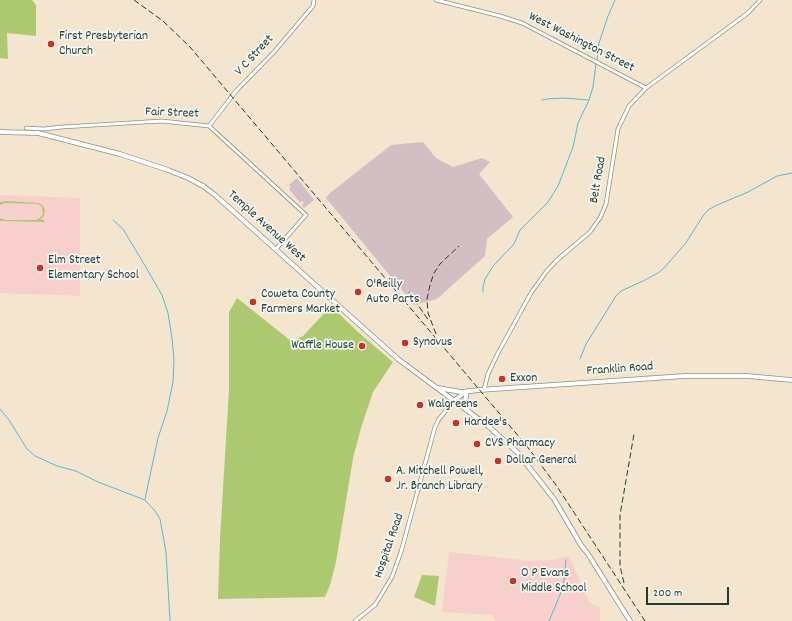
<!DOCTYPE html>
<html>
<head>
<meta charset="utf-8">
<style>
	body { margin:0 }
	#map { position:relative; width:792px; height:621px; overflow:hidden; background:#f4e5cf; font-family:Dekko,sans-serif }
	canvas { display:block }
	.scale { position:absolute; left:646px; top:587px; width:83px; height:18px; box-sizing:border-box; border:2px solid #1f3d34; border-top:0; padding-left:5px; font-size:12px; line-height:14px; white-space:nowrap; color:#1f3d34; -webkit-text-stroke:3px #f6f6f2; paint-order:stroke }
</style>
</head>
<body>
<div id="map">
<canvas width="792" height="621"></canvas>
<div class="scale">200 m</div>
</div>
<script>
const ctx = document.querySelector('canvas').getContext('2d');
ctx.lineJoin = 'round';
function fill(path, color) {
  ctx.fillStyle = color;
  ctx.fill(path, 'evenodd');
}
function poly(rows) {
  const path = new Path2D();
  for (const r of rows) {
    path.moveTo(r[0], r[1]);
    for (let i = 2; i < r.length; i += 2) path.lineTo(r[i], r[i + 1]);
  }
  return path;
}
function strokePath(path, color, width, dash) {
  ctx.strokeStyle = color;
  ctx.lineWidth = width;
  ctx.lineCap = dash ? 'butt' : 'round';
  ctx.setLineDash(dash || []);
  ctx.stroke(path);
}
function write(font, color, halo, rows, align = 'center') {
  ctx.font = font + ' Dekko,sans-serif';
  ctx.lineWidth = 3.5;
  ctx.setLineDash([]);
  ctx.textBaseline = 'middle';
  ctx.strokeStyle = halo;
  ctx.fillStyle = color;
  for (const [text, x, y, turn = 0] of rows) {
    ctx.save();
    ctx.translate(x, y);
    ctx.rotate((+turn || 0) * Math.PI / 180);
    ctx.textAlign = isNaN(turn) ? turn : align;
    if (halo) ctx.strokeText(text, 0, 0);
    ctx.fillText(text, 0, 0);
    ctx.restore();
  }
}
const built = poly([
	[0,195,80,198,80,296,0,293],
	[449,552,529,561,552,560,569,556,589,602,600,608,600,621,495,621,493,615,442,612]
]);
const industrial = poly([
	[423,142,436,158,453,167,482,158,490,162,479,174,513,217,487,239,485,256,437,299,414,305,326,198,330,193,391,145],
	[297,178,314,200,304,208,302,205,304,203,302,201,300,203,289,189,291,187,289,185]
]);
const green = poly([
	[0,0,32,0,36,5,36,36,7,33,8,59,0,58],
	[6,201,39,203,43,206,45,210,44,216,40,220,44,220,44,222,0,221,0,218,5,220,36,220,40,218,43,214,42,207,38,204,5,203,0,205,0,202],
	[237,298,291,341,303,336,331,306,358,332,393,362,373,392,361,428,353,458,336,562,330,585,325,597,218,599,220,538,229,390,229,312],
	[422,575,439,576,435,606,414,597]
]);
const stream = poly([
	[597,60,599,43,608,16,615,0],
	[542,100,547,99,563,98,589,100],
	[113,220,123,229,147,269,162,295,168,313,172,338,174,360,173,382,167,411,158,438,145,499],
	[483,292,483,287,485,279,493,266,514,244,520,230,548,202,558,186,573,147,578,123,589,100,593,87,596,64],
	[580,359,586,344,616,296,621,291,643,281,658,273,664,268,685,244,703,216,708,210,715,206,748,192,777,176,792,173],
	[0,409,9,420,27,449,35,456,57,466,76,471,98,482,145,500,155,511,160,519,166,552,170,621],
	[549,621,560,595,564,581,566,560]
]);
const minor = poly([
	[436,0,500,16,522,23,646,88],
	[209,126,236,91,274,52,313,6,314,0],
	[26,128,44,129,62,127,162,121,209,126,306,215,276,249],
	[484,390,488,374,497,355,531,293,546,272,557,260,590,232,600,218,606,204,618,129,629,106,646,88,748,13,760,0],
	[355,621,375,605,392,577,401,552,435,427,439,419,454,401]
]);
const major = poly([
	[0,132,38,133,120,154,168,170,188,178,203,186,215,195,398,359,488,426,517,452,554,499,581,545,588,554,630,621],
	[438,388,461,392,479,390,685,376,747,376,792,380],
	[467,391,465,401,468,410],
	[454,401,465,392]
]);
const rail = poly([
	[134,0,163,21,190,47,526,445,556,485,645,621],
	[409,292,429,321],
	[436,334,428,313,427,299,430,285,434,273,440,264,459,246],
	[624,583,620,566,620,515,634,434]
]);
const markers = [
	[51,44,4,"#c8321e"],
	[40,268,4,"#c8321e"],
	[358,292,4,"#c8321e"],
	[253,302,4,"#c8321e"],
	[405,343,4,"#c8321e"],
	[362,346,4,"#c8321e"],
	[502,379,4,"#c8321e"],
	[420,405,4,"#c8321e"],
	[456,423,4,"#c8321e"],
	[477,444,4,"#c8321e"],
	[498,461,4,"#c8321e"],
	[388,479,4,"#c8321e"],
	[513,581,4,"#c8321e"]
];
const poiNames = [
	["First Presbyterian",59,37],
	["Church",59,52],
	["Elm Street",48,261],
	["Elementary School",48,276],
	["O'Reilly",366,285],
	["Auto Parts",366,300],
	["Coweta County",261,295],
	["Farmers Market",261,310],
	["Synovus",413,343],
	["Waffle House",354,346,"right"],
	["Exxon",510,379],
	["Walgreens",428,405],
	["Hardee's",464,423],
	["CVS Pharmacy",485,444],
	["Dollar General",506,461],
	["A. Mitchell Powell,",396,472],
	["Jr. Branch Library",396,487],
	["O P Evans",521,574],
	["Middle School",521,589]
];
const streetNames = [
	["West Washington Street",581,43,27],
	["V C Street",255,56,-47],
	["Fair Street",172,114,2],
	["Belt Road",599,180,-80],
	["Temple Avenue West",266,227,42],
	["Franklin Road",620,370,-4],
	["Hospital Road",390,546,-71]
];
fill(built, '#f7d0cd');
fill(industrial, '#d2bec3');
fill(green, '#acc970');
strokePath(stream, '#5ab6d8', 1);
strokePath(minor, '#8a9182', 4.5);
strokePath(major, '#8a9182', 5.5);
strokePath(minor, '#fff', 3);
strokePath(major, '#fff', 4);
strokePath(rail, '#1f3d34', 1, [6, 3]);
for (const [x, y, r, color] of markers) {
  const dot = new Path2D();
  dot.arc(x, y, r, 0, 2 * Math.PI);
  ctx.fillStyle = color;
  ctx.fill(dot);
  strokePath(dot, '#f6f6f2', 1.5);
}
write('13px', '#1f3d34', '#f6f6f2', poiNames, 'left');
write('13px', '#1f3d34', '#f6f6f2', streetNames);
</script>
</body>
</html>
